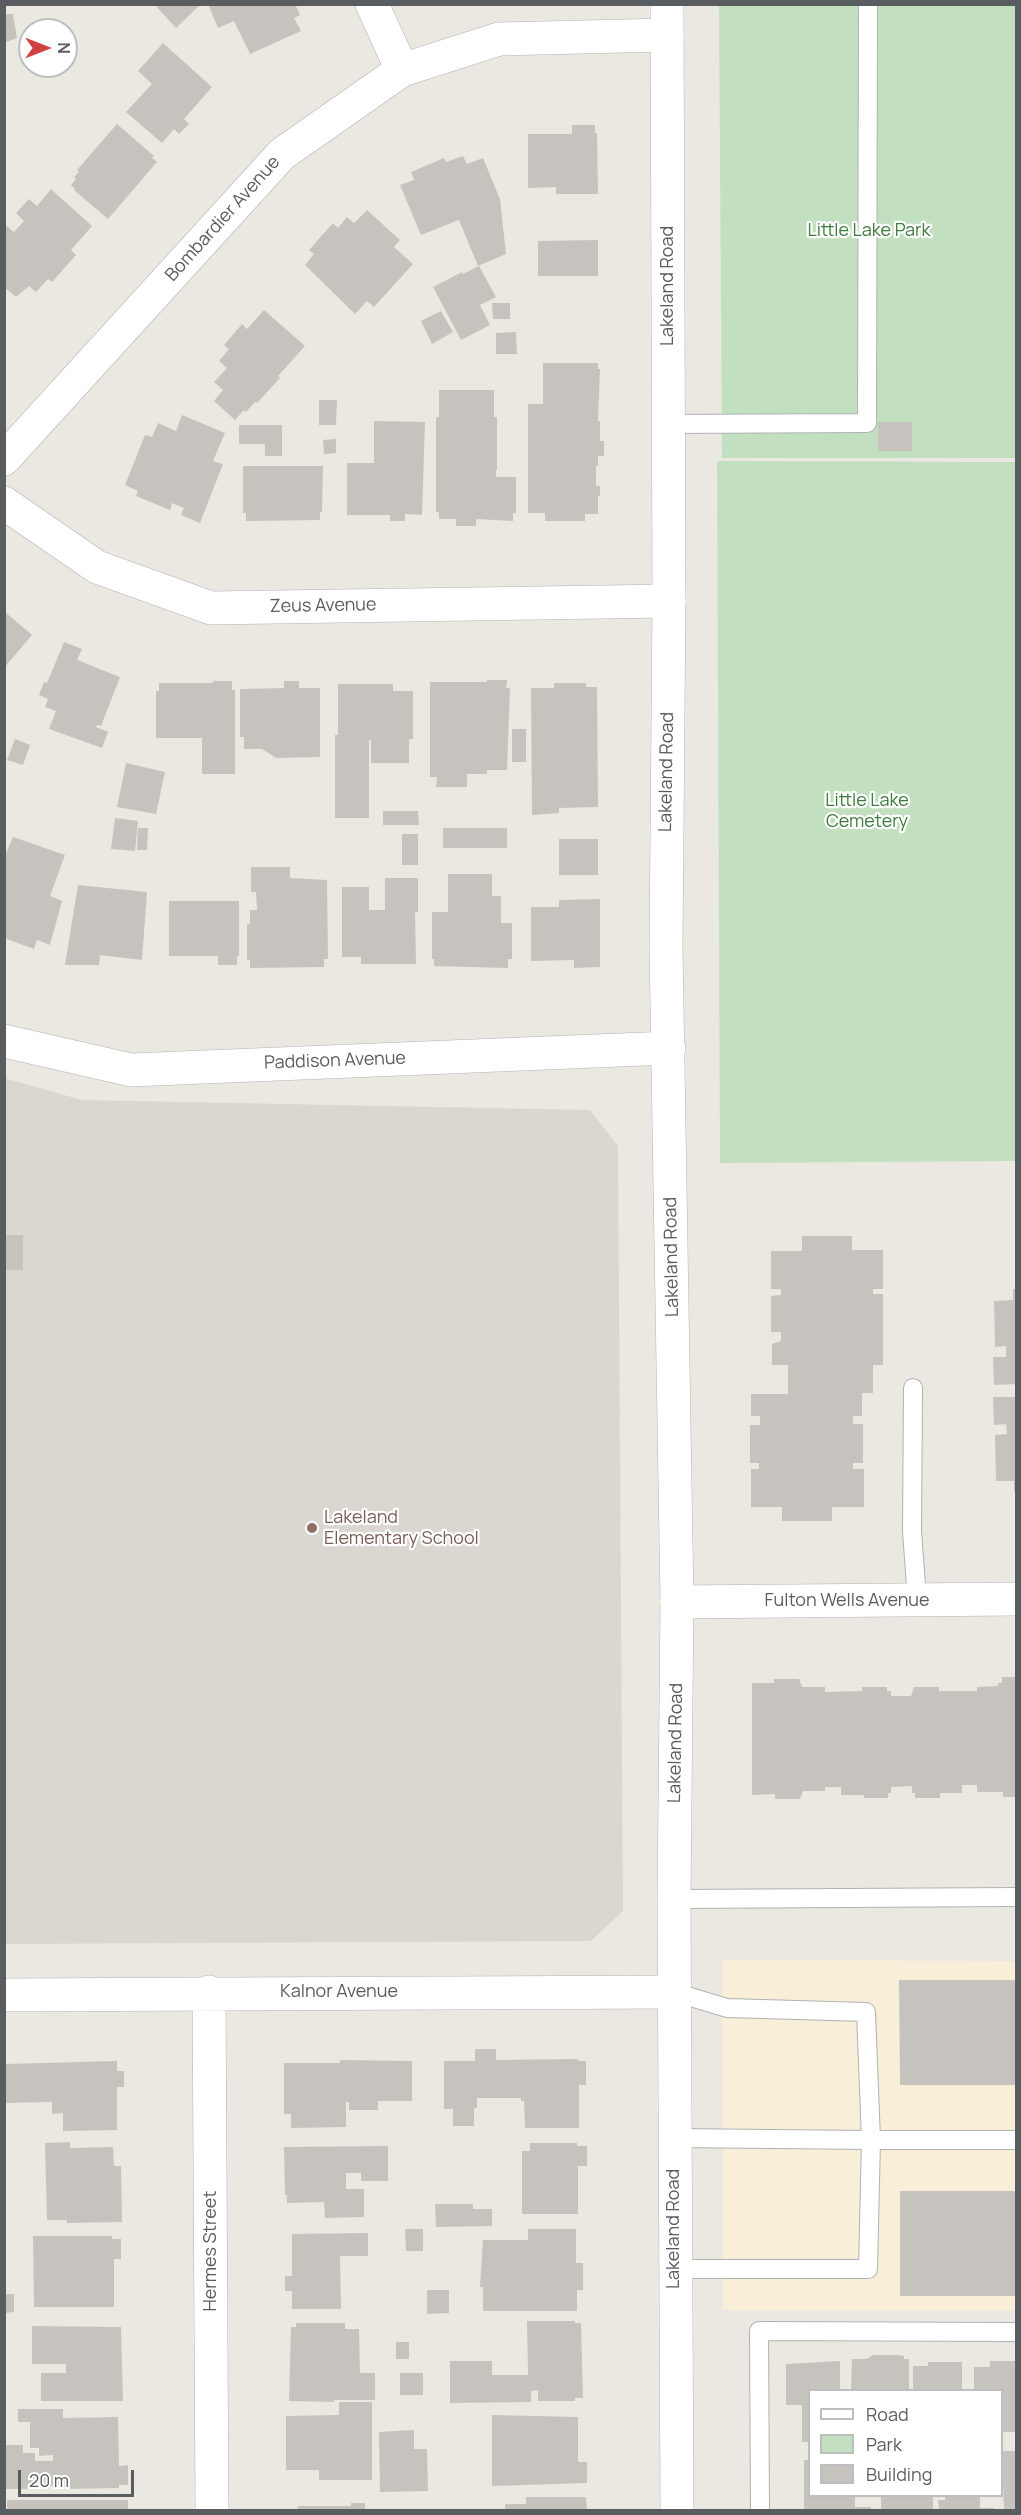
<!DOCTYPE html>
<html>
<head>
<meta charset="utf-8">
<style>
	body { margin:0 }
	#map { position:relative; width:1021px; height:2515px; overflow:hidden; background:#ebe8e1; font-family:Manrope,sans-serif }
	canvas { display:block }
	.frame { position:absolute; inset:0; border:6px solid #5a5d60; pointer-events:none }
	.legend { position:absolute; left:808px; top:2389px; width:195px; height:108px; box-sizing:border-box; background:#fff; border:2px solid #bdbebf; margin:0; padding:8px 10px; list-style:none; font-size:18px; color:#5a5d60 }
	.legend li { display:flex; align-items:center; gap:12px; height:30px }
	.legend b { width:30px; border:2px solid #bdbebf }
	.north { position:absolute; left:18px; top:18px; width:60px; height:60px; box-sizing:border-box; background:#fff; border:2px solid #bdbebf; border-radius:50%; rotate:90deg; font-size:16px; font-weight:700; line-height:24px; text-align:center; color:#5a5d60 }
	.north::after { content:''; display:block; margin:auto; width:21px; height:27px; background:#d24240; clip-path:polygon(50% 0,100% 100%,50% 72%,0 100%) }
	.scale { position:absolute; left:18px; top:2470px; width:116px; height:27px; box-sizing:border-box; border:3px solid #5a5d60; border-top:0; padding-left:8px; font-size:18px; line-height:21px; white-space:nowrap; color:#5a5d60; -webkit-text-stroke:4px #fff; paint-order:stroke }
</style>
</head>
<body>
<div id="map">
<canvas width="1021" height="2515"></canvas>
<div class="frame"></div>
<ul class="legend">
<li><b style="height:8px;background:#fff"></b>Road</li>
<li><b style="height:16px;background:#c2dfc0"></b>Park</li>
<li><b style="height:16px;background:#c6c3be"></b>Building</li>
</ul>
<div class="north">N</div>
<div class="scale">20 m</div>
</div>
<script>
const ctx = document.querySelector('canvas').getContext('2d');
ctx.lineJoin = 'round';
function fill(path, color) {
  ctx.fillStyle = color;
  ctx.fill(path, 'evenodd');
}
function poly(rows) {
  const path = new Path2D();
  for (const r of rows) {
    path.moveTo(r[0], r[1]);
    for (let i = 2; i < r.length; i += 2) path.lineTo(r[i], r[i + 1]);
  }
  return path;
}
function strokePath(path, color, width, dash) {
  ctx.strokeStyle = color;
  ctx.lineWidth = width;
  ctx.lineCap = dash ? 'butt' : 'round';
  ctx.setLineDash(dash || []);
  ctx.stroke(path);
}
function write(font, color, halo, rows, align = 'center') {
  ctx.font = font + ' Manrope,sans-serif';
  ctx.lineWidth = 4.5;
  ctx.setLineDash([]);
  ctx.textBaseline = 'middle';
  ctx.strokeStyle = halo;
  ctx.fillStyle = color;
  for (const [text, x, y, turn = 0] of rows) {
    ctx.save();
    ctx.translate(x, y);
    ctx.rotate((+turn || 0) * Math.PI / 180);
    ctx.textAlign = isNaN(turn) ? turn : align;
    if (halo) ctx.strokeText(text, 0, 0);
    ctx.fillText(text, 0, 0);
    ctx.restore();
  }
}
const commercial = poly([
	[722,1960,1016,1961,1016,2310,723,2310]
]);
const education = poly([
	[4,1078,82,1100,590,1110,618,1146,623,1911,591,1941,5,1944]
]);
const green = poly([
	[719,5,1016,5,1016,458,722,458],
	[717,461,1016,462,1016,1161,720,1163]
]);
const building = poly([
	[154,4,201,4,176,28],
	[208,4,295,4,300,15,294,18,301,31,250,54,234,21,218,28],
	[4,14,13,14,17,38,4,43],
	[163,43,212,87,184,119,189,124,179,134,174,129,162,143,126,112,152,84,138,71],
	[117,124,154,156,152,158,157,162,108,219,74,190,75,189,71,185,76,179,74,177,79,172,77,170],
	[572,125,595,125,595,133,597,133,598,194,556,194,556,187,528,188,528,134,572,134],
	[463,156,467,164,483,158,500,199,506,254,478,266,459,220,421,235,400,185,414,180,411,172,444,158,446,162],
	[51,189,92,226,71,250,76,255,52,282,48,279,36,292,29,286,16,297,4,287,4,224,14,232,24,221,16,213,29,199,37,206],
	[367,210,400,240,394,247,413,264,374,307,367,301,355,314,305,265,314,254,309,250,333,223,338,228,347,217,354,223],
	[598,240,598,276,538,276,538,241],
	[479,266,496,297,480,305,490,325,461,340,433,287,462,272,463,274],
	[492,303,510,303,510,319,493,319],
	[264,310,305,346,278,376,280,378,257,403,255,402,246,412,244,410,235,420,214,401,223,390,214,382,227,368,219,361,229,349,224,345,242,324,247,329],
	[441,311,453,332,432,344,421,321],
	[516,332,517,354,496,354,496,333],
	[543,363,598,363,598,369,600,369,598,421,600,421,600,441,604,441,604,456,598,456,598,466,596,466,596,486,600,486,600,496,598,496,598,514,585,514,585,521,545,521,545,513,528,513,528,404,543,404],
	[439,390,494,390,494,417,497,417,497,470,496,470,496,477,516,477,516,513,513,513,513,521,476,519,476,526,456,526,456,519,439,519,439,512,436,512,436,417,439,417],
	[319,400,337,400,336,425,319,425],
	[182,415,225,433,213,461,223,464,200,523,181,515,184,508,172,503,170,510,136,496,138,491,125,485,145,435,152,437,158,423,176,431],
	[374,421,425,422,422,515,405,514,405,521,390,521,390,515,347,515,347,463,374,463],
	[878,422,912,422,912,451,878,451],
	[239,425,282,425,282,456,265,456,265,444,239,444],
	[336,439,336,453,324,454,323,440],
	[243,466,323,466,322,512,320,512,320,520,246,521,246,513,243,513],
	[4,611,32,635,4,668],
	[64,642,82,649,77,660,120,677,101,726,97,725,96,727,108,732,102,748,49,729,56,711,45,707,48,699,39,695,44,682,47,683],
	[487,680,507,680,506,688,510,688,507,770,487,770,487,774,467,774,467,787,436,787,437,777,430,777,430,682,487,682],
	[213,681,232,681,232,690,235,690,235,774,202,774,202,738,156,738,156,691,159,691,159,683,213,683],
	[284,681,299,681,299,688,320,688,320,757,276,758,262,749,244,749,244,737,240,737,240,689,284,688],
	[554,683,586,683,586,687,597,687,598,807,559,808,559,813,532,815,531,688,554,688],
	[338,684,393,684,393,691,413,691,413,739,409,739,409,763,371,763,371,740,369,740,369,818,335,818,335,735,338,735],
	[512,729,526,729,526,762,512,762],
	[15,739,30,745,23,765,7,760],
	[126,763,165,772,156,814,117,807],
	[383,811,418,811,419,825,383,825],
	[115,818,138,821,135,851,111,849],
	[138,828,148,828,147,850,137,850],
	[443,828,507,828,507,848,443,848],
	[402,834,418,834,418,865,402,865],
	[13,837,65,855,50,896,62,901,50,945,37,940,34,949,4,938,4,858],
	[559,839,598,839,598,875,559,875],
	[251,867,290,867,290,878,327,880,328,959,324,959,324,967,250,968,250,960,247,960,247,924,250,924,250,910,257,910,256,892,251,892],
	[448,874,492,874,492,896,501,896,501,923,512,923,512,959,508,959,508,968,434,966,434,959,432,959,432,912,448,912],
	[385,878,418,878,418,912,415,912,416,964,361,964,361,957,342,957,342,887,369,887,369,910,385,910],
	[78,885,147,892,142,960,100,955,99,965,65,965],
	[600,899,600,967,574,968,574,960,531,961,531,907,559,907,559,900],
	[169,901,239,901,239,956,237,956,237,965,218,965,218,956,169,956],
	[4,1235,23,1235,23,1270,4,1270],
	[802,1236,852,1236,852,1250,883,1250,883,1289,873,1289,873,1294,883,1294,883,1365,873,1365,873,1393,862,1393,862,1416,853,1416,853,1424,863,1424,863,1463,853,1463,853,1469,864,1469,864,1507,832,1507,832,1521,782,1521,782,1507,751,1507,751,1469,759,1469,759,1463,750,1463,750,1425,760,1425,760,1416,751,1416,751,1394,788,1394,788,1365,772,1365,772,1344,781,1341,781,1332,771,1332,771,1296,781,1295,781,1289,771,1289,771,1251,802,1251],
	[1013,1289,1016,1289,1016,1384,994,1385,993,1357,1006,1357,1006,1346,995,1347,994,1301,1013,1300],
	[993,1397,1016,1397,1016,1492,1014,1492,1014,1481,996,1481,995,1435,1007,1434,1006,1424,994,1425],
	[1002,1677,1016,1677,1016,1797,1003,1797,1003,1792,977,1792,977,1785,962,1785,962,1793,940,1793,940,1798,915,1798,915,1793,912,1793,912,1786,891,1787,891,1793,888,1793,888,1798,864,1798,864,1795,841,1795,841,1787,825,1787,825,1791,803,1791,800,1799,775,1799,775,1794,752,1795,752,1683,774,1683,774,1679,799,1679,802,1687,825,1687,825,1692,862,1691,862,1687,887,1687,887,1691,891,1691,891,1696,911,1696,914,1687,939,1687,939,1691,977,1691,977,1687,998,1686,998,1683,1002,1683],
	[899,1980,1016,1980,1016,2085,900,2085],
	[475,2049,496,2049,496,2060,578,2059,578,2061,586,2061,586,2085,579,2085,579,2128,525,2128,524,2101,521,2101,521,2098,477,2098,477,2108,474,2108,474,2126,453,2126,453,2109,444,2109,444,2061,475,2061],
	[340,2060,412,2061,412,2101,378,2101,378,2110,349,2110,349,2102,346,2102,346,2127,291,2128,291,2114,284,2114,284,2063,340,2063],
	[117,2061,117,2071,124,2071,124,2087,117,2087,117,2130,63,2131,63,2113,52,2114,52,2102,5,2103,5,2064],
	[70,2142,70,2148,113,2147,114,2166,121,2166,122,2222,67,2223,67,2220,47,2220,45,2143],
	[530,2143,577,2143,577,2146,587,2146,587,2166,578,2166,578,2214,522,2214,522,2151,530,2151],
	[388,2146,388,2181,361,2181,361,2173,346,2173,346,2189,364,2189,364,2217,325,2218,324,2202,287,2203,287,2195,285,2195,284,2147],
	[900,2191,1016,2191,1016,2296,900,2296],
	[435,2204,473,2204,473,2209,492,2209,492,2226,436,2227],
	[405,2229,423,2229,423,2251,406,2251],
	[528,2229,576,2229,576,2263,583,2263,583,2290,577,2290,577,2311,483,2311,483,2287,480,2287,483,2240,528,2240],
	[368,2233,368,2256,340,2256,341,2309,292,2309,292,2291,285,2291,285,2276,292,2276,292,2234],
	[33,2236,112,2236,112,2239,121,2239,121,2259,114,2259,114,2307,34,2307],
	[427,2290,449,2290,449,2313,427,2314],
	[4,2294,14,2294,14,2312,4,2313],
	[527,2321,575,2321,575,2323,581,2323,583,2398,575,2398,575,2401,538,2401,538,2390,531,2391,531,2402,450,2403,450,2361,492,2361,492,2375,528,2375],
	[296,2323,345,2323,345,2329,359,2329,360,2373,375,2373,375,2400,334,2400,334,2402,289,2401,291,2327,296,2327],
	[32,2326,121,2327,123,2401,41,2401,41,2373,66,2373,66,2364,32,2364],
	[396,2342,409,2342,409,2359,396,2359],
	[873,2355,899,2355,904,2356,904,2359,909,2359,909,2390,851,2390,852,2359,867,2359],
	[840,2361,840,2390,810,2390,810,2442,802,2442,802,2405,786,2405,786,2364],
	[990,2361,1016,2361,1016,2432,1002,2432,1002,2390,974,2390,974,2367,990,2367],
	[928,2362,962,2362,962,2390,913,2390,913,2366,928,2366],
	[400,2373,423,2373,423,2395,400,2395],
	[339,2402,372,2402,372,2480,319,2480,319,2470,286,2470,286,2416,339,2415],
	[18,2409,63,2409,63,2418,118,2417,119,2466,128,2465,128,2485,119,2485,119,2488,64,2489,64,2486,35,2486,35,2489,4,2489,4,2445,23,2445,23,2453,35,2453,35,2461,53,2461,53,2455,39,2456,39,2448,30,2448,30,2422,18,2422],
	[492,2415,578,2417,578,2462,587,2462,587,2483,492,2486],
	[414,2430,414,2449,427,2449,428,2491,380,2492,379,2432],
	[1002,2451,1016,2451,1016,2510,1004,2510],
	[804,2460,810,2460,810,2496,855,2496,855,2507,871,2507,871,2510,804,2510],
	[881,2496,933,2496,933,2510,881,2510],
	[945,2496,980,2496,980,2508,994,2508,994,2510,939,2510,938,2500,945,2500],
	[526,2497,586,2497,587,2510,505,2510,505,2504,526,2504],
	[7,2500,128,2500,128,2510,7,2510],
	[351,2503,365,2503,365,2510,298,2510,298,2506,351,2506]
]);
const lane = poly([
	[668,424,867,423,868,4],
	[913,1388,912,1531,917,1600],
	[674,1899,1016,1897],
	[674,1992,727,2008,866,2012,871,2140,1016,2140],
	[674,2138,871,2140,868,2269,675,2269],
	[760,2510,759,2331,1016,2332]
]);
const street = poly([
	[372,4,402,70],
	[4,459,282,154,402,70,499,39,667,35],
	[4,503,97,567,211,608,669,601],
	[4,1041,131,1070,669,1048],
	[677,1602,1016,1599],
	[209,1992,212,2510],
	[4,1995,674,1992]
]);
const secondary = poly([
	[667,4,669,601,666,947,677,1602,674,1899,677,2510]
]);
const markers = [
	[312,1528,6,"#8d6e63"]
];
const streetNames = [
	["Bombardier Avenue",223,219,-48],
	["Lakeland Road",668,286,-90],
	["Zeus Avenue",323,606,-1],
	["Lakeland Road",667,772,-89],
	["Paddison Avenue",335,1061,-2],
	["Lakeland Road",672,1257,-91],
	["Fulton Wells Avenue",847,1601],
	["Lakeland Road",676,1743,-89],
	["Kalnor Avenue",339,1992],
	["Lakeland Road",674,2229,-90],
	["Hermes Street",211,2251,-90]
];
const parkNames = [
	["Little Lake Park",869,231],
	["Little Lake",867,801],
	["Cemetery",867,822]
];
const educationNames = [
	["Lakeland",324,1518],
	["Elementary School",324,1539]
];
fill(commercial, '#f9efd8');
fill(education, '#dad7d0');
fill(green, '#c2dfc0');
fill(building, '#c6c3be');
strokePath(lane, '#afb2b5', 20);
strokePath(street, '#afb2b5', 34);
strokePath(secondary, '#b1b4b7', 34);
strokePath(lane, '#fff', 18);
strokePath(street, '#fff', 33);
strokePath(secondary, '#fff', 33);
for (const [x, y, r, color] of markers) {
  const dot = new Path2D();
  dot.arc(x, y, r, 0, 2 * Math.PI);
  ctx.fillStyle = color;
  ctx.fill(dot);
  strokePath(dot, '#fff', 2);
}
write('18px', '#5a5d60', '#fff', streetNames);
write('18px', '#3f7b3e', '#fff', parkNames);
write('18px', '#785e54', '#fff', educationNames, 'left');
</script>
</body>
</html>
